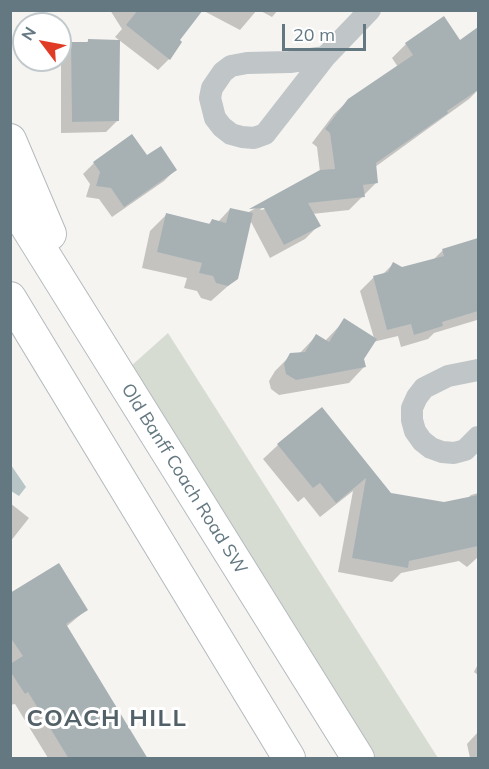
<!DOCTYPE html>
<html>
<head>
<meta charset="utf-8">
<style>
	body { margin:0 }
	#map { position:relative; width:489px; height:769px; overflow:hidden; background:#f5f4f1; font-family:Mulish,sans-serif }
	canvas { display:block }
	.frame { position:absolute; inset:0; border:12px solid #647882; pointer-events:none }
	.north { position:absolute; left:12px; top:12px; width:60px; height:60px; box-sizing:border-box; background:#fff; border:2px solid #c1c9cd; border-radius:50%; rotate:302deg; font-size:16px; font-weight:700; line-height:24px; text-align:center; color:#647882 }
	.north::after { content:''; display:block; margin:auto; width:21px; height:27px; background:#e03b25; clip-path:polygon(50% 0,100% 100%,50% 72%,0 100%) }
	.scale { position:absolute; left:282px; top:24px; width:84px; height:27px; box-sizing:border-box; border:3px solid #647882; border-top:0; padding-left:8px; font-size:18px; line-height:21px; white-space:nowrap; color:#647882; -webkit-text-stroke:4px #fff; paint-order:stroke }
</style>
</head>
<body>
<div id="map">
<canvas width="489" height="769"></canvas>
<div class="frame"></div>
<div class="north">N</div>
<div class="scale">20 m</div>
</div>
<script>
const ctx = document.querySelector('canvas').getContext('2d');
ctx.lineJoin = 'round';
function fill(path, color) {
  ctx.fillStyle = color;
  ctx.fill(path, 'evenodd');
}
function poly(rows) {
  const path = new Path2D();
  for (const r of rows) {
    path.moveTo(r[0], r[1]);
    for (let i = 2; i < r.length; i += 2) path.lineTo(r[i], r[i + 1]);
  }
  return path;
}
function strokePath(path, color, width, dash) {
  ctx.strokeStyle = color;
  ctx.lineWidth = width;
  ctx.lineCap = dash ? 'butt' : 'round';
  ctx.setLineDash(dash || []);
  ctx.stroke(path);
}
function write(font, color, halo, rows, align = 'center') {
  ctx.font = font + ' Mulish,sans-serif';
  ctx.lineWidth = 6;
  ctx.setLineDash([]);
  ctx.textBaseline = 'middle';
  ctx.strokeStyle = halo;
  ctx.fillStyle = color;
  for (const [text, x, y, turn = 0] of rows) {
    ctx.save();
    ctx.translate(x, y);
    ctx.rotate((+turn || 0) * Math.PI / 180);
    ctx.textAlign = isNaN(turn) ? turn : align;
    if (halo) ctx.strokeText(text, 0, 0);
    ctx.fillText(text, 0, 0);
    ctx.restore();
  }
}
const green = poly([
	[168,333,438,758,372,758,131,366]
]);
const water = poly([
	[11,465,26,487,19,496,11,491]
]);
const shadow = poly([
	[110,10,201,10,178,40,169,59,158,70,115,37,122,29],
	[202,10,257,10,240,30],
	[259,10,278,10,272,17],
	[478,29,478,90,469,99,375,167,376,183,349,210,312,214,319,225,305,239,270,258,250,220,237,278,211,301,201,298,197,291,184,288,187,278,142,268,150,231,166,215,208,225,212,220,218,222,230,209,247,213,320,172,317,147,312,143,334,114,349,100,398,67,392,58,406,44,459,42],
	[263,206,272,208,260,210],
	[88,41,117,121,106,132,61,133,61,55,72,43,86,43],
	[147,157,175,170,164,181,112,217,99,199,86,197,90,184,83,174,94,163],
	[478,240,477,320,434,333,428,339,401,347,398,336,373,342,362,359,364,367,349,383,279,395,271,389,269,381,275,371,291,355,299,354,316,336,325,341,345,320,374,338,360,291,373,278,382,275,393,264,401,269,432,261,442,251],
	[322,410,390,494,444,504,467,499,471,495,478,493,478,557,467,567,459,561,401,573,392,582,338,572,353,491,320,517,304,497,298,502,263,459,278,445],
	[10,503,29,518,10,542],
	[10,595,86,610,66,627,146,758,48,758,15,704,10,705],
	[478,664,478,675,474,672],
	[478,732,478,758,470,758,467,744]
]);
const building = poly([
	[138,10,203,10,180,40,182,42,170,60,126,25],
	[444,16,460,40,478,27,478,90,447,111,448,113,376,163,378,183,363,185,365,197,308,203,321,226,284,245,264,208,249,209,320,170,335,169,330,133,325,129,348,99,413,55,405,43],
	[88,39,120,40,119,121,72,122,71,42,88,42],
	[132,134,147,155,161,146,177,170,124,207,111,188,96,186,100,172,93,162],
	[230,208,253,213,238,279,228,286,216,283,213,276,199,273,202,263,157,252,166,213,210,224,212,219,226,223],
	[478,238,478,311,442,322,443,326,414,335,411,324,387,330,373,276,388,272,393,262,402,267,444,256,442,249],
	[344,318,377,339,364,359,366,367,296,380,286,374,284,364,290,353,305,352,316,334,329,342],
	[322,407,391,493,444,502,478,495,478,546,409,561,408,568,352,558,366,478,336,503,320,483,313,488,277,444],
	[59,563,88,610,66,624,148,759,69,759,28,692,25,694,10,671,10,664,23,656,10,637,10,593]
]);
const street = poly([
	[325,57,265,134,254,138,242,137,231,134,222,127,215,118,210,98,212,88,223,72,231,66,247,63,290,62,325,57],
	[325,57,370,10],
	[478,370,448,376,424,388,417,397,412,408,412,420,415,431,422,441,431,448,442,452,454,453,465,450,478,437]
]);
const secondary = poly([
	[10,140,50,234],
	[10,200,358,758],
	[10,298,289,758]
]);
const streetNames = [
	["Old Banff Coach Road SW",184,479,58]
];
const districtNames = [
	["COACH HILL",107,719]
];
fill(green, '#d7dcd2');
fill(water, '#b7c5c7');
fill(shadow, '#0003');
fill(building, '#a7b1b4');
strokePath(secondary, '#b4babe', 34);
strokePath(street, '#c0c5c7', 22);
strokePath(secondary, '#fff', 32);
write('18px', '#647882', '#fff', streetNames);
ctx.letterSpacing = '1.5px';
write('bold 24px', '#526067', '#fff', districtNames);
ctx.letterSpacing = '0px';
</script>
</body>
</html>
